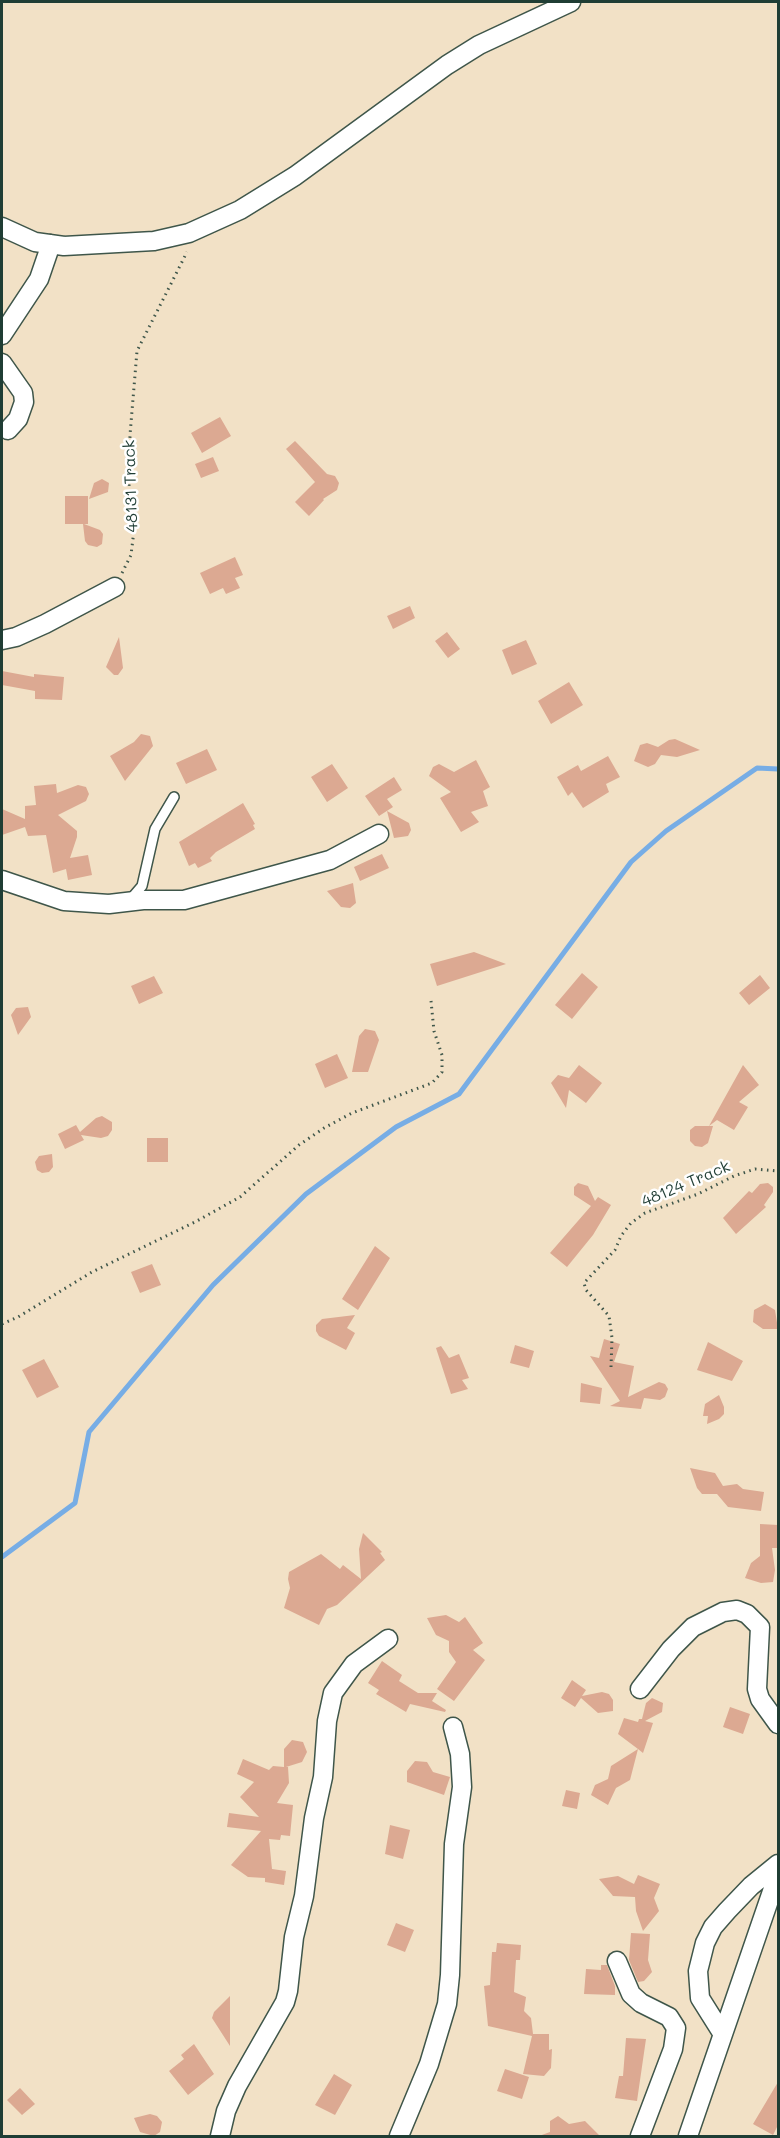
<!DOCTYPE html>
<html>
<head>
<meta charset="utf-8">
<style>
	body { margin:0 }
	#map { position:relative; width:780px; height:2138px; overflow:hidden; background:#f2e1c6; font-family:Mali,sans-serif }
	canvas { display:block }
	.frame { position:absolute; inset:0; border:3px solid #1f3d34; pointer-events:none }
</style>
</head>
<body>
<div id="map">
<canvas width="780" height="2138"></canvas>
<div class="frame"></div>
</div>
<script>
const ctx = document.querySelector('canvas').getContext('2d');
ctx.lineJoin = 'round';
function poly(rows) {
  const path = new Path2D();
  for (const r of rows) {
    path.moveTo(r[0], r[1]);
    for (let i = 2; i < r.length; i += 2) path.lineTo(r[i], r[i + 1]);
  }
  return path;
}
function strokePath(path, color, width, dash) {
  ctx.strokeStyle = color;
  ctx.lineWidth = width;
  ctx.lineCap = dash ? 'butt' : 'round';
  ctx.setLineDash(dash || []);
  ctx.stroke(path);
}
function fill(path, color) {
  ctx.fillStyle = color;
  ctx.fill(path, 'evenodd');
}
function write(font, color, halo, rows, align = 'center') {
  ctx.font = font + ' Mali,sans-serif';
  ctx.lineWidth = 5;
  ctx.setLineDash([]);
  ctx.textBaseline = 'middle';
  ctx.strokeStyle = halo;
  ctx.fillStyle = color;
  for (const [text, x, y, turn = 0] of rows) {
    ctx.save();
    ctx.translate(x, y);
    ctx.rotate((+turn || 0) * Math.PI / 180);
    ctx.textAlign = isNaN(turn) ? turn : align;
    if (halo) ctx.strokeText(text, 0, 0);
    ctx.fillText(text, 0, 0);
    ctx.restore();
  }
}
const stream = poly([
	[2,1557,75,1503,89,1432,213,1285,306,1194,396,1127,459,1094,631,862,666,831,757,768,778,769]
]);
const building = poly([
	[220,417,231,436,202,453,191,433],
	[295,441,327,474,335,476,339,483,337,490,323,499,324,500,309,516,295,502,315,482,286,449],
	[213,457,219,471,201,478,195,464],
	[102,479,109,483,108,492,89,499,94,483],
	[65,496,88,496,88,524,84,524,100,530,103,534,102,544,97,547,88,545,85,541,83,524,65,524],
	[235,557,243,575,235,578,240,588,226,594,223,588,210,594,200,573],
	[410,606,415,618,393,629,387,616],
	[447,632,460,649,448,658,435,641],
	[119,637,123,668,118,675,114,675,106,667],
	[526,640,537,664,512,675,502,650],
	[2,671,34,677,34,674,64,677,62,700,35,699,35,691,2,685],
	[569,682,583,705,551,724,538,701],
	[141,734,150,736,153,746,125,781,110,756,134,742],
	[675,739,700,750,677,757,661,755,655,764,648,767,634,761,640,745,647,743,658,747,669,740],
	[207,749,217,770,186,784,176,763],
	[608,756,620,777,606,784,609,792,583,808,572,792,568,796,557,777,578,765,581,771],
	[476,760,490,787,483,791,488,806,471,812,479,822,461,832,440,798,451,792,429,776,433,767,439,764,454,772],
	[332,764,348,788,327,802,311,777],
	[394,777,402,790,387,799,393,807,379,816,365,796],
	[56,784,57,793,78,785,86,787,89,794,86,801,58,815,77,831,77,837,70,858,88,855,92,875,68,880,66,869,53,873,46,835,28,836,25,827,2,835,2,809,25,819,25,806,36,805,34,786],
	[243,803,255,824,253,825,255,829,216,852,210,858,212,861,198,868,195,863,189,866,179,842],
	[387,811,409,823,411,830,408,836,394,838],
	[382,854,389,868,360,881,354,867],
	[353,883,356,903,350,908,341,907,327,891],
	[474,952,506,964,437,986,430,964],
	[582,973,598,987,572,1019,555,1005],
	[760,975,770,988,749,1005,739,993],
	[154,976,163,993,139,1004,131,986],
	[28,1007,31,1017,18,1035,11,1015,16,1008],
	[365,1029,375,1031,379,1040,368,1072,352,1072,359,1036],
	[337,1054,348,1078,325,1088,315,1064],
	[579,1065,602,1083,586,1103,569,1090,566,1108,551,1083,558,1075,569,1078],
	[743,1065,759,1085,739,1102,748,1107,734,1130,717,1120,709,1126,713,1126,708,1143,702,1147,695,1146,690,1141,690,1130,695,1126,709,1126],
	[102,1116,112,1122,112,1130,108,1136,101,1138,81,1135,84,1140,65,1149,58,1134,76,1125,80,1132,96,1118],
	[147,1138,168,1138,168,1162,147,1162],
	[52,1154,53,1167,49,1172,42,1173,37,1170,35,1162,39,1156],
	[578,1183,588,1186,595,1201,598,1197,611,1205,593,1235,567,1267,550,1253,591,1206,574,1195,574,1187],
	[768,1183,773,1187,773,1192,764,1205,766,1207,736,1234,723,1218,749,1191,752,1193,760,1184],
	[375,1246,390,1258,358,1310,342,1299],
	[152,1264,161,1285,140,1293,131,1272],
	[765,1304,775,1310,778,1329,763,1329,753,1322,754,1310],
	[355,1315,347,1328,355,1333,346,1350,319,1336,316,1331,316,1325,322,1319],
	[604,1339,620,1344,614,1362,634,1366,628,1397,659,1382,665,1384,668,1389,665,1397,660,1400,644,1398,641,1409,610,1406,620,1401,590,1356,599,1358],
	[708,1342,743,1361,732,1381,697,1370],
	[515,1345,534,1351,529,1368,510,1363],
	[441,1346,449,1358,459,1354,469,1378,462,1380,468,1389,451,1394,436,1348],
	[44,1359,59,1387,37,1398,22,1370],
	[581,1383,602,1388,600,1404,580,1402],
	[719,1395,724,1407,724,1414,719,1419,707,1424,708,1416,703,1416,705,1404],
	[690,1468,715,1473,723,1486,737,1484,743,1489,764,1492,761,1511,728,1507,717,1494,702,1494,697,1488],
	[760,1524,778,1525,778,1548,772,1548,775,1570,773,1582,761,1583,745,1578,751,1563,760,1556],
	[363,1533,382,1552,380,1553,385,1560,337,1605,327,1609,319,1625,284,1608,290,1588,288,1579,289,1572,321,1554,340,1569,343,1565,361,1579,359,1549],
	[446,1615,459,1622,465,1617,483,1643,473,1650,485,1660,454,1701,437,1689,456,1662,449,1652,449,1641,436,1635,427,1618],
	[382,1661,402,1675,399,1681,418,1693,437,1693,432,1701,446,1710,445,1712,410,1704,406,1712,376,1694,379,1690,368,1683],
	[572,1680,586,1690,582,1696,602,1692,609,1694,613,1700,613,1711,598,1713,581,1698,575,1707,561,1698],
	[652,1698,663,1703,662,1712,645,1721,653,1723,643,1753,638,1749,630,1780,616,1788,608,1805,591,1795,595,1785,608,1779,611,1766,638,1749,618,1734,624,1718,638,1722,639,1719,642,1719,646,1703],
	[730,1707,750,1714,743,1734,723,1727],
	[292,1740,303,1742,307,1752,302,1762,286,1767,288,1767,289,1783,277,1803,293,1805,290,1836,281,1835,280,1840,269,1839,272,1869,286,1871,284,1885,265,1882,265,1878,248,1877,231,1865,261,1831,227,1827,229,1813,259,1817,240,1797,254,1782,237,1774,243,1759,269,1770,273,1766,284,1767,284,1749],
	[415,1761,427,1762,433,1772,450,1777,444,1795,407,1782,407,1771],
	[566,1790,580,1793,577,1809,562,1806],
	[390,1825,410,1830,403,1859,385,1854],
	[638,1875,660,1884,654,1898,659,1911,643,1931,636,1911,635,1897,613,1896,599,1879,618,1876,634,1884],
	[396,1923,414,1930,405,1952,387,1945],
	[631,1933,650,1934,648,1960,652,1972,644,1981,638,1982,629,1960],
	[497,1943,521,1945,520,1960,516,1960,514,1992,526,1997,524,2011,531,2018,533,2034,549,2034,549,2050,552,2049,551,2068,544,2076,523,2074,532,2036,488,2026,484,1986,490,1985,492,1952,496,1952],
	[601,1965,607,1965,615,1986,615,1995,584,1994,586,1969,601,1970],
	[230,1996,230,2046,212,2018,214,2012],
	[626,2038,646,2039,637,2101,615,2098,619,2076,623,2076],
	[194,2044,214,2074,188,2095,169,2071,184,2059,181,2055],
	[505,2069,529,2077,522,2099,497,2091],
	[334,2074,352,2085,335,2115,315,2105],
	[778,2082,778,2125,773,2135,753,2124],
	[20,2088,35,2104,22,2115,7,2100],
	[150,2114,157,2116,162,2122,160,2132,154,2136,140,2132,134,2118],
	[558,2116,569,2124,585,2121,600,2136,539,2136,550,2132,550,2121]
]);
const path = poly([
	[122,573,131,555,135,522,129,486,130,435,137,351,187,252],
	[2,1324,18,1317,92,1272,195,1222,240,1197,299,1145,324,1128,352,1113,432,1083,442,1072,442,1055,434,1031,431,1001],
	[611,1367,612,1338,609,1316,586,1290,584,1283,615,1250,621,1236,631,1223,645,1213,698,1194,734,1176,755,1169,778,1171]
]);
const lane = poly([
	[130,900,142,886,155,829,174,797]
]);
const street = poly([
	[2,227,35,242,64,246,154,241,189,233,240,210,295,176,447,65,479,45,571,2],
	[2,335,39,279,51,244],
	[2,363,23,393,24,402,18,419,8,430],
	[2,640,16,637,45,624,115,587],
	[2,880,64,901,109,904,143,900,184,900,330,860,379,834],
	[640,1689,671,1649,693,1627,723,1612,737,1610,747,1614,760,1627,757,1689,760,1699,778,1724],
	[617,1961,631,1994,641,2003,669,2017,676,2028,673,2049,640,2136],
	[722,2033,700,1998,698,1971,705,1943,713,1927,727,1911,751,1886,778,1864],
	[220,2136,226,2111,237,2086,285,2002,288,1991,294,1937,304,1896,314,1818,323,1777,327,1721,333,1693,354,1664,388,1639],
	[399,2136,429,2064,447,2004,450,1975,454,1844,462,1787,460,1754,453,1727],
	[688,2136,778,1874]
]);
const streetNames = [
	["48131 Track",131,486,-92],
	["48124 Track",686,1184,-23]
];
strokePath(stream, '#77ade5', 5);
fill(building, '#dca992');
strokePath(lane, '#3f564a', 12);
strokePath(street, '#3f564a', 21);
strokePath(path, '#3f564a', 3, [1.5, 4.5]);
strokePath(lane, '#fff', 9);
strokePath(street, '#fff', 18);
write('16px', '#1f3d34', '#fff', streetNames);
</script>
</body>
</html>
